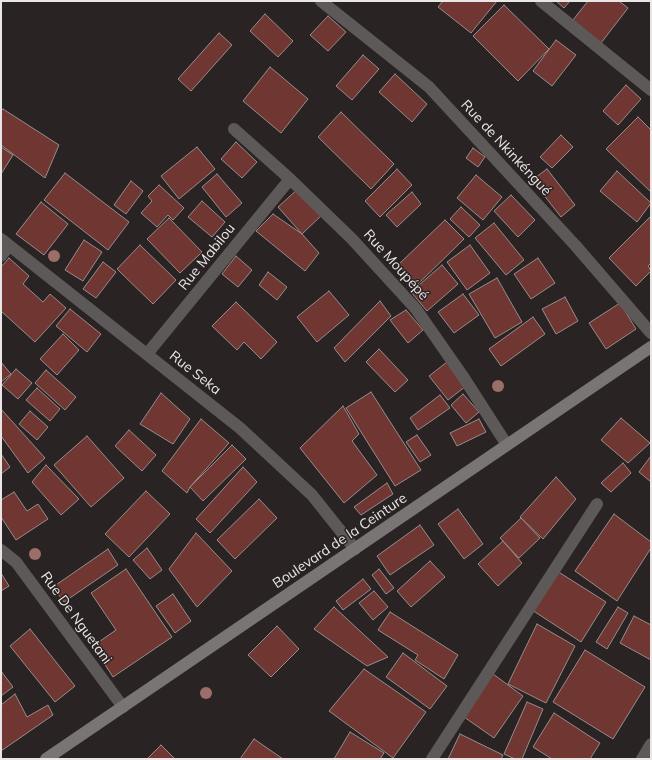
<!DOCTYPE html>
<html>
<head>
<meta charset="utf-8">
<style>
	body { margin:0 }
	#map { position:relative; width:652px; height:760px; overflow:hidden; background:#292323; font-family:Mulish,sans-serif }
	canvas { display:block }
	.frame { position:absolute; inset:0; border:2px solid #eae6e6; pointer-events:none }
</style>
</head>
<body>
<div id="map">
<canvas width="652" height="760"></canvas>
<div class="frame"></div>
</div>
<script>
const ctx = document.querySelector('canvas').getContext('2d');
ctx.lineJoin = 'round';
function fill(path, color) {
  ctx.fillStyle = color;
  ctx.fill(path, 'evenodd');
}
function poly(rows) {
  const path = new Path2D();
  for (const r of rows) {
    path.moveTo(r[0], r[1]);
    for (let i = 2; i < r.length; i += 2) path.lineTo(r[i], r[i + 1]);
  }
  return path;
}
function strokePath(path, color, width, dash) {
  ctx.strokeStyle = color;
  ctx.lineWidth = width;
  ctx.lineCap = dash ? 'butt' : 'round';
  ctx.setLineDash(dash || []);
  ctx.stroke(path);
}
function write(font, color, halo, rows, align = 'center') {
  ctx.font = font + ' Mulish,sans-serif';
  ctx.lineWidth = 3;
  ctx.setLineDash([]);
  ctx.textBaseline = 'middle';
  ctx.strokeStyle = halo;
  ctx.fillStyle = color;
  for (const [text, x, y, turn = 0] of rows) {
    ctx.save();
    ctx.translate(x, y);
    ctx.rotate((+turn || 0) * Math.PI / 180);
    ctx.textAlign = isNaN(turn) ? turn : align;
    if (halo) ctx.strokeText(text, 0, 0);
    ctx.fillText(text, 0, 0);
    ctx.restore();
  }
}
const building = poly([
	[443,1,497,1,471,33,438,7,443,1],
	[556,1,570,1,564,8,556,1],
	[588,1,619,1,628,8,601,43,573,20,588,1],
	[504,5,549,49,518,81,473,36,504,5],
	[265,14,293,41,278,57,250,31,265,14],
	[328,16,346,32,328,51,310,35,328,16],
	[219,33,232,45,191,91,178,79,219,33],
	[556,40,576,55,552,86,533,71,556,40],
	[363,55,379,69,352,100,336,86,363,55],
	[270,67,308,99,281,133,243,101,270,67],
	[395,74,427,104,412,122,379,92,395,74],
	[626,85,641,99,618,125,603,111,626,85],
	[3,109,59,145,45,178,1,145,1,111,3,109],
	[341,112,394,164,371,189,318,137,341,112],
	[638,117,651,130,651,192,606,149,638,117],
	[561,135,573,147,552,168,540,157,561,135],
	[236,142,257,162,242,178,221,159,236,142],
	[1,147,13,155,1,174,1,147],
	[197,147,215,169,179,199,161,176,197,147],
	[473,148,485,157,478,167,466,158,473,148],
	[397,169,412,185,380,217,365,201,397,169],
	[547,169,575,205,561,217,532,180,547,169],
	[617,171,651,203,637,222,600,191,617,171],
	[65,173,129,222,108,250,44,200,65,173],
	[217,174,242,203,226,217,202,187,217,174],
	[476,175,502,197,483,220,457,198,476,175],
	[131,181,143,191,126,214,114,205,131,181],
	[159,185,184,208,173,220,168,215,157,227,141,213,152,201,148,196,159,185],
	[299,188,323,214,302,234,278,207,299,188],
	[412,192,421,204,397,227,386,215,412,192],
	[511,195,535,220,518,237,494,211,511,195],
	[202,201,225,222,212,237,188,217,202,201],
	[41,202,68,224,44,255,16,234,41,202],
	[461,207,480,225,469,237,450,219,461,207],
	[273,214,302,234,319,253,305,271,256,231,273,214],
	[651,216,651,263,648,266,651,271,636,286,609,258,651,216],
	[169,218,202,252,180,273,147,239,169,218],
	[445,220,464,239,417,285,398,265,445,220],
	[494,223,524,260,506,275,475,238,494,223],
	[84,240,102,252,83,281,65,270,84,240],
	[140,245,176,280,153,304,117,269,140,245],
	[470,245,490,273,467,290,447,262,470,245],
	[236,256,252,270,238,287,222,274,236,256],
	[9,258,29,276,23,284,43,302,50,294,66,308,35,342,1,311,1,267,9,258],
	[538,258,555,283,531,299,514,274,538,258],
	[103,262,116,272,96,298,83,289,103,262],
	[442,265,458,284,427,311,411,292,442,265],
	[268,272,287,287,277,300,259,285,268,272],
	[497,278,522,322,495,338,469,294,497,278],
	[329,291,349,315,317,342,297,317,329,291],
	[463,294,479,315,454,333,438,312,463,294],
	[565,297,578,321,556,334,542,309,565,297],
	[380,301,391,316,345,362,334,348,380,301],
	[236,302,277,342,261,359,244,342,237,350,212,326,236,302],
	[620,303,636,329,606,349,589,323,620,303],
	[70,309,101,334,87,352,56,326,70,309],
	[406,310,423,330,408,343,390,320,406,310],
	[533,317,545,334,501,366,489,349,533,317],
	[63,334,79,350,57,375,40,359,63,334],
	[379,349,408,380,395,392,366,362,379,349],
	[1,362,11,374,1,382,1,362],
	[447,362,466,386,448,400,429,376,447,362],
	[16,369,32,383,18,399,2,385,16,369],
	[46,370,76,397,65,410,35,383,46,370],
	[37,388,60,409,50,421,26,400,37,388],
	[371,392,421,470,395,486,346,408,371,392],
	[161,393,190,419,173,444,140,424,161,393],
	[463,394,479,412,466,423,451,405,463,394],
	[440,395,450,408,418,430,410,418,440,395],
	[343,406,359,434,352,441,377,475,344,503,300,448,343,406],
	[1,409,45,458,28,473,1,436,1,409],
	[30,411,48,427,37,440,19,424,30,411],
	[621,418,650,443,628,463,601,440,621,418],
	[201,419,229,443,190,487,187,493,162,471,201,419],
	[479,419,486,432,457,446,450,433,479,419],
	[129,430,156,455,142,471,115,446,129,430],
	[417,435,431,455,420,462,406,442,417,435],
	[87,436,124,478,91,507,54,465,87,436],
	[232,445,246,459,203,501,190,487,232,445],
	[1,454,10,467,1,474,1,454],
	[651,456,651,482,639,472,651,456],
	[623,463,631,473,611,492,601,483,623,463],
	[46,465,79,499,61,515,32,482,46,465],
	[243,467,257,482,210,533,196,519,243,467],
	[556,477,576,499,543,539,520,517,556,477],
	[387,483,393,494,361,515,354,507,387,483],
	[146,491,170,514,129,557,105,534,146,491],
	[14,492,27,511,38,504,48,519,16,540,1,517,1,500,14,492],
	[259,499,277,518,235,559,217,540,259,499],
	[458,509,483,544,464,559,438,524,458,509],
	[614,514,651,542,651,548,617,601,575,571,614,514],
	[521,518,540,538,519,558,500,538,521,518],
	[420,525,434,545,390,575,377,556,420,525],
	[196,533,232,571,197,607,169,569,196,533],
	[503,541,522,563,498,586,478,564,503,541],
	[147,548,162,570,150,579,133,560,147,548],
	[108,549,118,565,64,602,53,587,108,549],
	[430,561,445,577,411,607,397,591,430,561],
	[126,569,172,637,113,677,93,646,116,630,91,593,126,569],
	[379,569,394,588,386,594,372,575,379,569],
	[557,571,606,602,581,642,532,610,557,571],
	[1,573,9,586,1,591,1,573],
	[363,579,371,589,343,610,336,601,363,579],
	[374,591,388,607,373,620,359,603,374,591],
	[173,594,191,621,175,633,156,606,173,594],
	[334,607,388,657,367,666,314,629,334,607],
	[618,607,628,613,607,649,596,642,618,607],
	[390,612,458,655,444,679,415,660,418,655,378,630,390,612],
	[634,616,651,625,651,660,620,643,634,616],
	[537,624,575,646,546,703,508,684,537,624],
	[277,626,299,649,271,677,248,655,277,626],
	[30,629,75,686,55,702,10,646,30,629],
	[585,650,645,687,613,739,553,702,585,650],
	[403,653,447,686,430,709,386,677,403,653],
	[364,669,426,712,393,758,329,711,364,669],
	[1,671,13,687,1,696,1,671],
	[493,674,523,696,494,738,464,717,493,674],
	[15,694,27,717,48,705,53,715,1,751,1,705,15,694],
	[527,702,543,709,522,759,515,759,504,754,527,702],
	[554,713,600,743,590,759,552,759,533,747,554,713],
	[350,732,384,753,380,759,334,759,350,732],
	[460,734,503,755,501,759,448,759,460,734],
	[254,739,283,759,240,759,254,739],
	[161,745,175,759,147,759,161,745]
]);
const street = poly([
	[321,1,429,87,575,245,651,333],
	[541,1,651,90],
	[234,129,290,179,352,239,416,309,464,378,507,445],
	[1,239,240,428,312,495,355,549],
	[1,256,9,246],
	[147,354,290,179],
	[1,550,16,562,123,707],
	[432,759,597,504],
	[642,759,651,744]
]);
const secondary = poly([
	[46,759,651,347]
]);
const trees = [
	[54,256],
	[498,386],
	[35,554],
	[206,693]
];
const streetNames = [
	["Rue de Nkinkéngué",506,148,47],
	["Rue Mabilou",207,257,-51],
	["Rue Moupépé",396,265,48],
	["Rue Seka",195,373,38],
	["Boulevard de la Ceinture",340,541,-34],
	["Rue De Nguetani",76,618,54]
];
fill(building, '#703631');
strokePath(building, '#958e8d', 1);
strokePath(street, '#5c5958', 12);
strokePath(secondary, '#7a7575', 12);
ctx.fillStyle = '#9b6e6a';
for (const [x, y] of trees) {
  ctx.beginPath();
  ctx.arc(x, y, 6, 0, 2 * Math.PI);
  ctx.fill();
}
write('14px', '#eae6e6', '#292323', streetNames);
</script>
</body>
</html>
